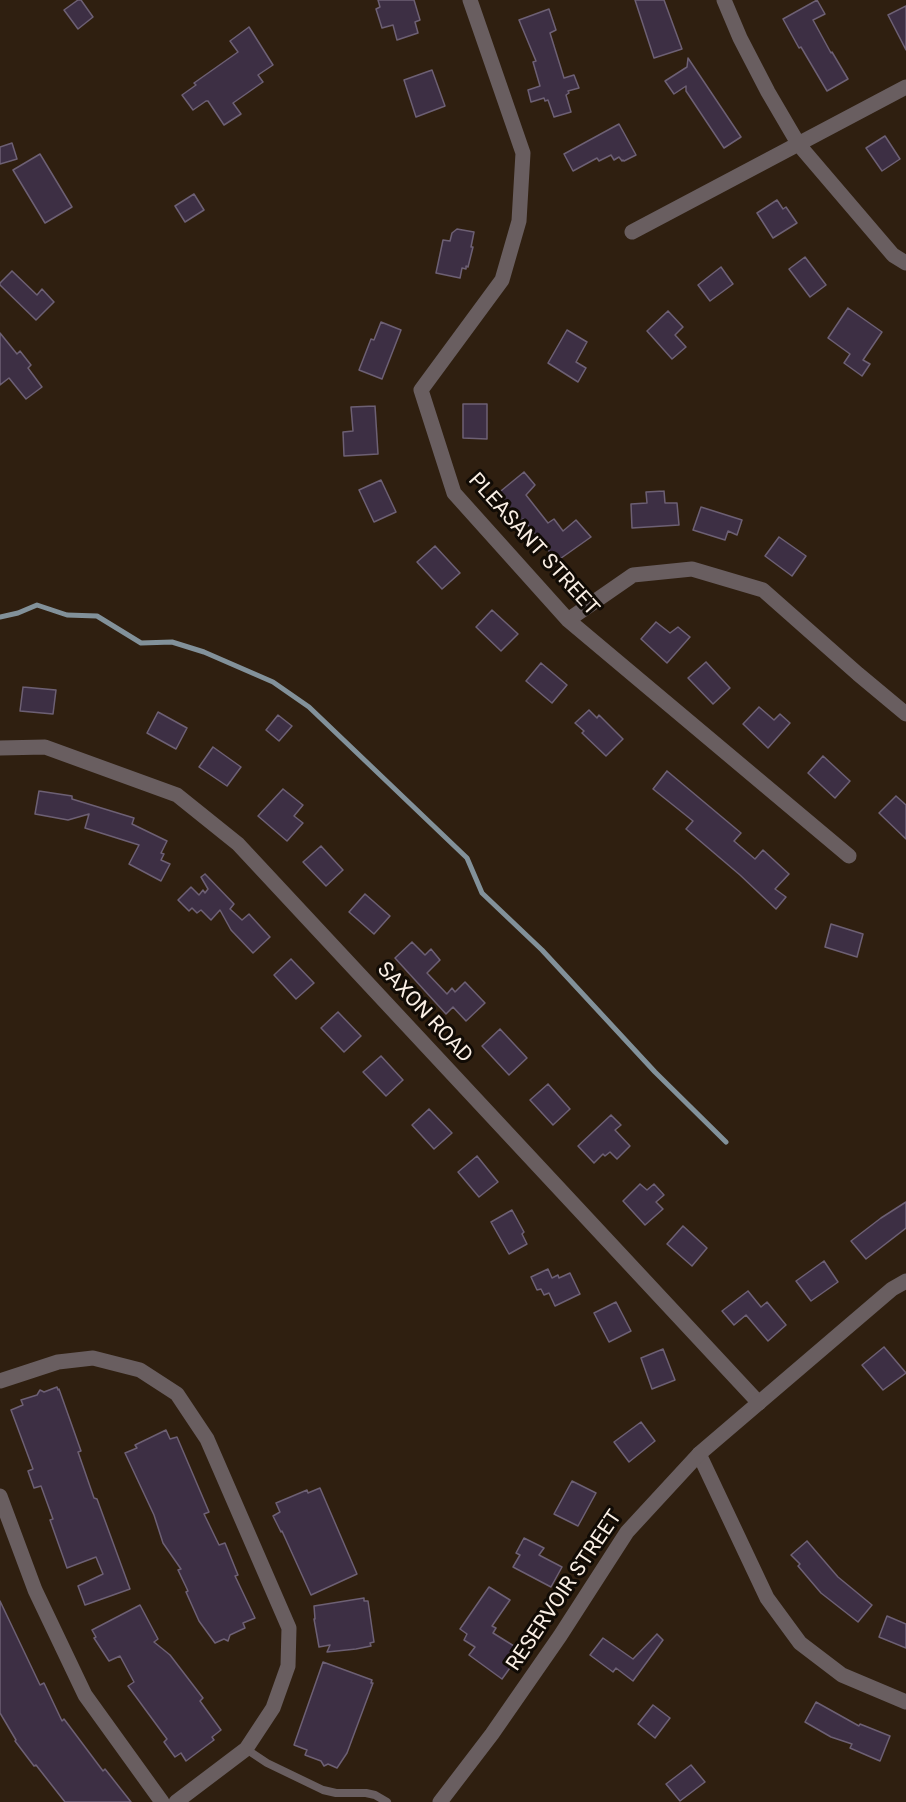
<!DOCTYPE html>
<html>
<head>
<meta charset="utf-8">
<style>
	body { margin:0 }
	canvas { display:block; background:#2f1f10 }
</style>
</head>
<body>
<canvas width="906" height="1802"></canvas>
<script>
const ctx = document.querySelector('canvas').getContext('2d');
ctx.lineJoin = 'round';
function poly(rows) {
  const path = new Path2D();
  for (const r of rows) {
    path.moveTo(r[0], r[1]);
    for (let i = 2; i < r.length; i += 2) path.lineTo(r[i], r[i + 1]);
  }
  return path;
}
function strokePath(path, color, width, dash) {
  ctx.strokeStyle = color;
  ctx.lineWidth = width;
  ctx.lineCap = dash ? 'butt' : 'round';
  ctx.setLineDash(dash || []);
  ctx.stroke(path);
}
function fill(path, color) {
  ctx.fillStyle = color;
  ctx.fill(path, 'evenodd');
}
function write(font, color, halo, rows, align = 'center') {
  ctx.font = font + ' Roboto,sans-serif';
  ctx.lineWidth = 6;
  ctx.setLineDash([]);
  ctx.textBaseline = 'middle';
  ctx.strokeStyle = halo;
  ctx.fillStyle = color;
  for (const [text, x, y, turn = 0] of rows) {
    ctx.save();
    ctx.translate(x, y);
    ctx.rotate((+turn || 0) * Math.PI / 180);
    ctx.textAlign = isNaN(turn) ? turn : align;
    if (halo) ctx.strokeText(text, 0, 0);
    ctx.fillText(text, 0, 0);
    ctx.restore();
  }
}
const stream = poly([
	[0,617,18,613,37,605,67,615,97,616,141,643,172,642,204,652,273,682,309,707,467,858,482,893,542,950,655,1072,726,1142]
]);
const building = poly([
	[78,0,81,0,93,17,78,29,64,10,78,0],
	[378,0,414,0,420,20,415,22,418,33,397,40,393,25,382,28,376,9,380,7,378,0],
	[635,0,664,0,682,49,654,58,635,0],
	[817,0,825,14,813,20,831,53,832,52,848,79,827,91,801,47,799,48,783,19,817,0],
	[906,6,906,50,888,15,906,6],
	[549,9,556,30,550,33,564,78,574,75,579,88,568,91,569,93,566,95,571,112,554,117,548,100,545,101,544,98,531,102,528,90,540,86,533,62,536,61,519,20,549,9],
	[249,27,273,65,258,75,263,82,233,103,241,114,224,125,208,101,206,101,193,110,182,95,196,85,194,83,238,52,230,41,249,27],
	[688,58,741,137,724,148,686,91,686,86,674,94,665,81,687,67,688,58],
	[432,70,445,106,416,117,404,80,432,70],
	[619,124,636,155,624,161,623,160,622,161,619,157,614,160,611,155,599,161,597,158,573,171,564,154,619,124],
	[885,136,900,159,882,171,866,148,885,136],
	[12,143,17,159,0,164,0,147,12,143],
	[40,154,72,207,45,223,13,170,40,154],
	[194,194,204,210,185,222,175,206,194,194],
	[777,200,783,209,786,207,797,223,773,238,757,213,777,200],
	[457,229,474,232,471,247,473,247,468,267,466,266,466,269,462,268,460,278,436,273,443,240,450,241,452,233,457,229],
	[805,257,826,285,810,297,789,269,805,257],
	[721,267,733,284,710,301,698,285,721,267],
	[12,271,37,295,42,289,54,302,36,320,0,285,0,283,12,271],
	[848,308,882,332,863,360,870,364,862,376,844,363,850,354,828,338,848,308],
	[668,311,683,327,675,335,686,347,672,359,647,331,668,311],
	[381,322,401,330,382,379,359,370,371,339,374,340,381,322],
	[567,330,587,342,576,362,586,368,578,382,548,363,567,330],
	[0,333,17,354,20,351,31,365,28,368,42,387,26,399,9,378,0,385,0,333],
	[463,404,487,404,487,439,463,438,463,404],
	[375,406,378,454,344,456,343,432,353,431,351,407,375,406],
	[524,472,535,485,526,495,548,523,554,519,563,531,576,520,591,537,557,561,523,519,518,523,496,495,524,472],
	[381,480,396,512,374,522,359,490,381,480],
	[664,491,665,503,677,503,679,525,632,528,631,504,647,503,646,492,664,491],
	[701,507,742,520,737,535,728,531,725,540,693,530,701,507],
	[779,537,806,556,792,576,765,556,779,537],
	[435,546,460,573,442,589,417,562,435,546],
	[492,610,518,634,501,651,476,627,492,610],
	[656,622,670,633,678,627,690,637,667,663,641,639,656,622],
	[706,662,730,688,713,704,688,678,706,662],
	[541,663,567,685,552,703,526,681,541,663],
	[23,687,56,690,53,714,20,711,23,687],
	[759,707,774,720,780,714,790,723,768,748,743,724,759,707],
	[589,710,597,718,599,715,623,739,606,756,582,733,584,731,575,723,589,710],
	[158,712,187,728,176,749,147,733,158,712],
	[278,715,292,726,279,741,266,730,278,715],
	[213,747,241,767,227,786,199,767,213,747],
	[823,756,850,781,835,798,808,773,823,756],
	[667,771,741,833,734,841,755,859,763,850,789,874,775,889,786,897,776,909,740,875,686,829,693,821,653,789,667,771],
	[283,789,303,805,294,816,303,823,287,841,258,816,283,789],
	[39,791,72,796,72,799,134,818,132,824,167,841,161,853,164,854,161,860,170,864,161,881,129,864,139,845,85,828,89,814,68,820,35,814,39,791],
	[896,796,906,805,906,839,879,813,896,796],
	[321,846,343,870,326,886,303,862,321,846],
	[205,874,234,904,230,909,242,920,249,914,270,937,253,953,231,930,220,910,211,920,201,910,197,913,192,908,189,911,178,900,191,887,199,895,203,890,205,893,208,889,201,877,205,874],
	[365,894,390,916,374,934,349,912,365,894],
	[831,924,863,934,857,957,825,947,831,924],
	[412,942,425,955,431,949,440,960,427,973,447,994,452,988,455,992,465,982,485,1003,466,1021,453,1007,446,1014,395,958,412,942],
	[291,959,314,983,296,999,274,975,291,959],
	[338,1012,361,1036,344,1052,321,1028,338,1012],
	[500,1029,527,1058,509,1075,482,1046,500,1029],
	[381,1056,403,1080,386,1096,363,1072,381,1056],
	[548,1084,570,1109,553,1125,530,1100,548,1084],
	[429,1109,452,1133,434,1149,412,1125,429,1109],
	[611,1115,621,1125,615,1130,630,1146,617,1159,610,1152,605,1156,603,1154,594,1163,578,1146,611,1115],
	[477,1156,498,1182,479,1197,458,1172,477,1156],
	[640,1184,647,1190,654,1184,664,1195,656,1202,663,1209,645,1225,623,1201,640,1184],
	[906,1202,906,1228,866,1259,851,1241,881,1218,906,1202],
	[512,1210,524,1232,522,1234,527,1244,509,1254,491,1222,512,1210],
	[683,1226,707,1248,692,1266,667,1244,683,1226],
	[824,1261,838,1282,811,1301,796,1281,824,1261],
	[548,1269,552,1278,558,1275,559,1278,570,1273,580,1294,555,1306,549,1293,544,1295,541,1289,537,1290,531,1277,548,1269],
	[748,1291,761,1307,767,1302,786,1325,768,1341,746,1315,734,1325,722,1311,748,1291],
	[616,1302,631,1331,609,1342,594,1313,616,1302],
	[884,1347,906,1373,883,1390,862,1365,884,1347],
	[663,1349,675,1380,652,1389,641,1358,663,1349],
	[57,1387,58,1390,59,1389,81,1451,78,1452,94,1498,97,1499,130,1589,85,1605,78,1586,103,1574,96,1557,67,1568,50,1520,53,1519,41,1486,34,1488,28,1471,33,1469,11,1410,23,1405,21,1400,37,1395,40,1390,44,1392,57,1387],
	[641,1422,655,1441,629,1462,614,1442,641,1422],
	[166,1430,170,1439,177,1437,209,1512,204,1514,219,1545,225,1543,238,1575,235,1576,255,1618,243,1623,245,1628,230,1635,228,1641,224,1639,215,1643,199,1621,186,1592,188,1591,178,1570,181,1569,163,1543,154,1515,125,1453,137,1448,135,1445,166,1430],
	[572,1481,596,1493,578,1526,554,1514,572,1481],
	[320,1488,357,1574,311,1595,282,1531,281,1532,273,1516,280,1512,276,1503,307,1490,308,1493,320,1488],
	[524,1538,544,1548,539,1555,562,1567,551,1587,513,1567,520,1555,516,1553,524,1538],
	[807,1541,838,1577,872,1605,858,1622,821,1593,798,1566,800,1564,791,1555,807,1541],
	[489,1587,510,1600,492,1626,496,1628,493,1633,522,1651,502,1679,469,1655,475,1647,464,1640,467,1634,460,1629,489,1587],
	[364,1598,364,1601,368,1601,374,1642,370,1643,371,1646,356,1649,327,1652,330,1645,319,1647,314,1619,315,1619,314,1606,364,1598],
	[0,1601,40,1685,44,1683,62,1721,64,1719,103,1771,105,1769,131,1802,65,1802,36,1765,34,1766,15,1741,16,1740,0,1713,0,1601],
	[140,1605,158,1639,154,1642,170,1655,203,1698,200,1701,221,1730,212,1737,214,1740,186,1761,181,1753,175,1757,164,1742,167,1739,128,1686,134,1682,120,1656,109,1661,94,1638,96,1637,92,1630,140,1605],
	[887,1616,906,1624,906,1648,879,1637,887,1616],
	[657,1634,663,1640,633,1681,616,1668,613,1672,590,1655,603,1638,633,1659,657,1634],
	[323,1662,372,1680,371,1683,373,1683,347,1753,337,1768,328,1764,324,1766,321,1761,305,1755,307,1750,294,1745,323,1662],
	[816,1702,859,1726,860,1724,890,1736,880,1761,850,1748,852,1744,831,1737,805,1722,816,1702],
	[653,1705,670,1718,655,1738,638,1724,653,1705],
	[691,1765,705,1782,680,1801,666,1784,691,1765]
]);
const service = poly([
	[246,1749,267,1763,323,1790,336,1793,366,1793,375,1795,387,1802]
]);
const minor = poly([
	[470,0,523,153,519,221,502,280,421,390,454,493,568,620,849,856],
	[724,0,740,38,768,92,799,145,893,255,906,263],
	[632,232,906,87],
	[568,620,633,575,692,569,763,590,858,674,906,714],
	[0,748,45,747,177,795,238,844,759,1403],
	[0,1381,58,1362,93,1358,140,1370,177,1394,207,1439,289,1628,288,1666,273,1708,246,1749,176,1802],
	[699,1454,767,1598,800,1643,842,1675,906,1702],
	[0,1496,35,1590,85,1695,162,1802]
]);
const tertiary = poly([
	[440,1802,492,1734,560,1636,627,1532,699,1454,892,1289,906,1281]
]);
const streetNames = [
	["PLEASANT STREET",533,545,48],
	["SAXON ROAD",424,1013,47],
	["RESERVOIR STREET",565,1591,-56]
];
strokePath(stream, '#82919a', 5);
fill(building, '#3d2f44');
strokePath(building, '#6d6074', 1.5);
strokePath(service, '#695e60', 8);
strokePath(minor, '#695e60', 15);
strokePath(tertiary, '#695e60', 15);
write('21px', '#faefe5', '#110b05', streetNames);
</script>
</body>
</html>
